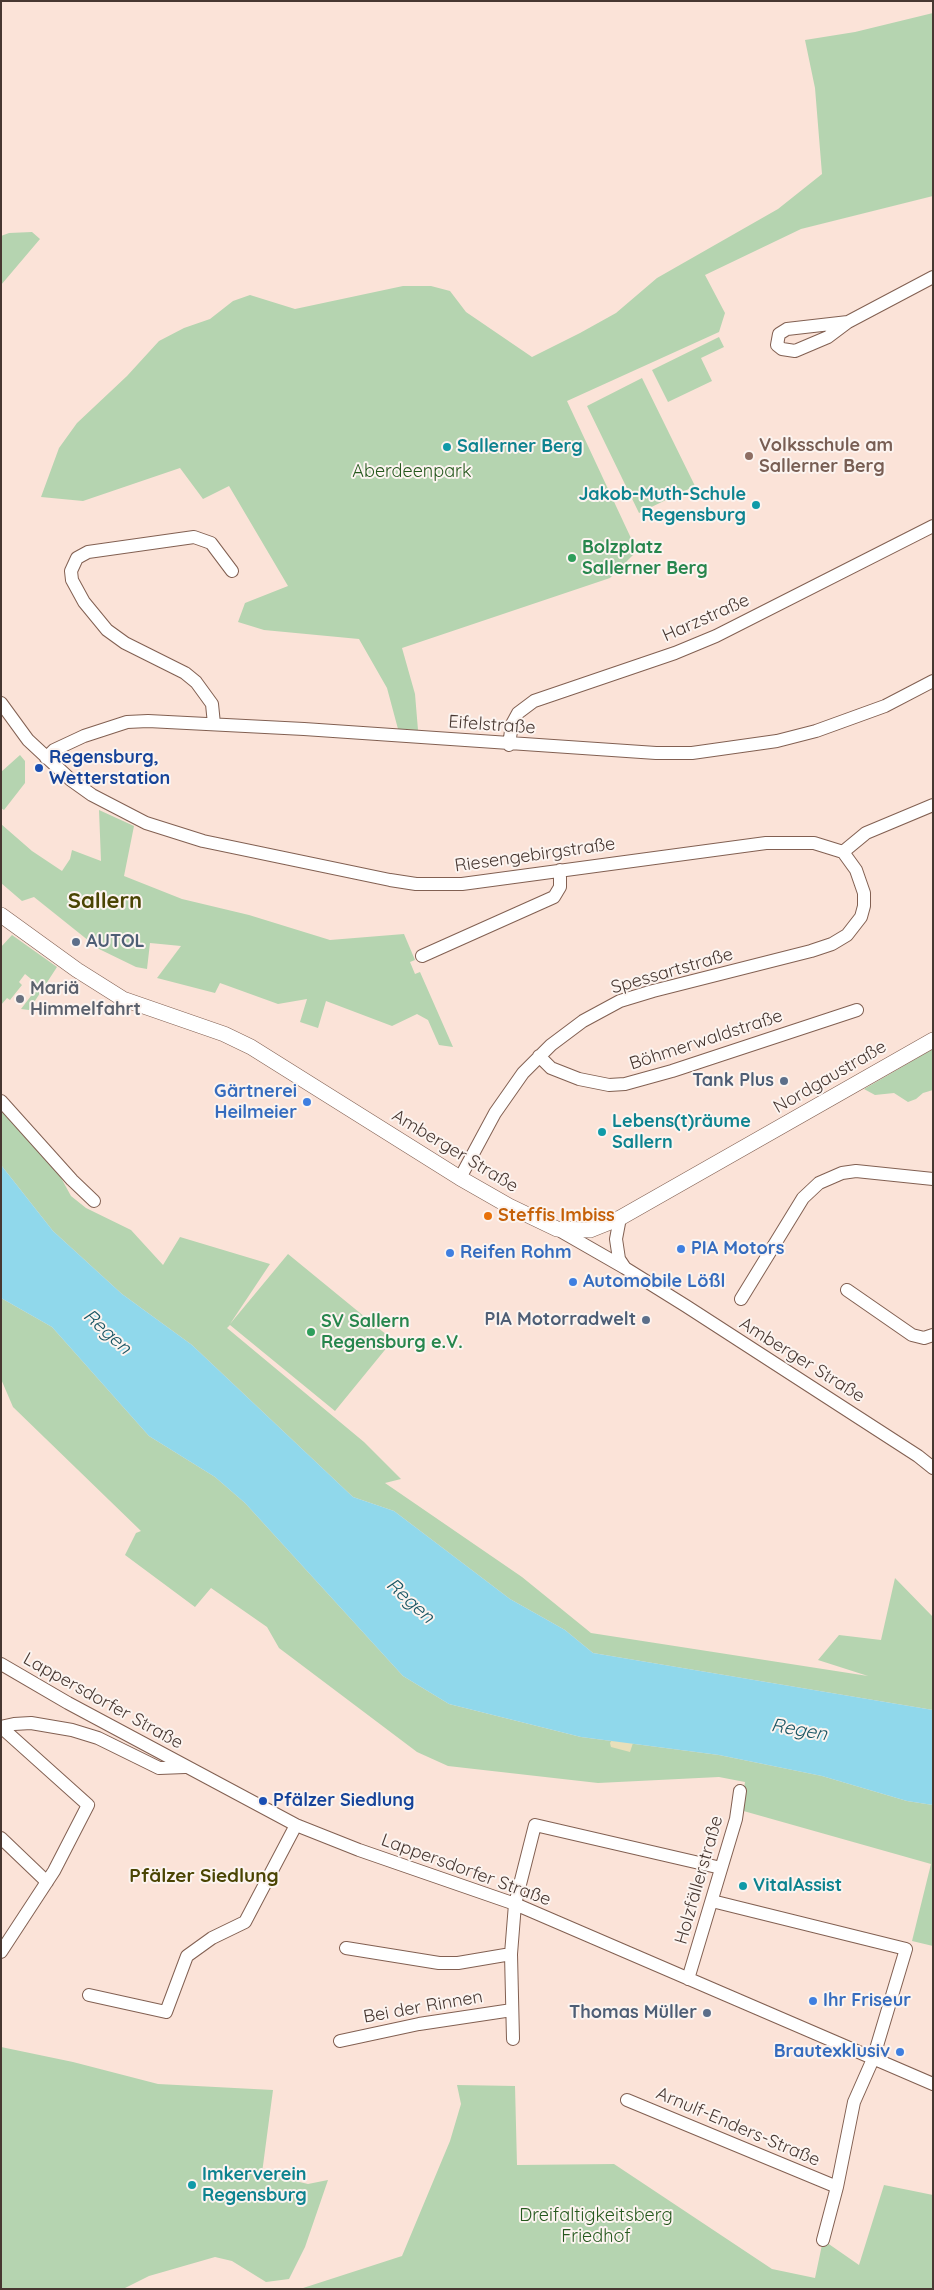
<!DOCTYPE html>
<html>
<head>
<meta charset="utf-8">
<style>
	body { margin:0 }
	#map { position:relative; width:934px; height:2290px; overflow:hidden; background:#fbe3d8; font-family:Quicksand,sans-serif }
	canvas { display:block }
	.frame { position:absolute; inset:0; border:2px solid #473731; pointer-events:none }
</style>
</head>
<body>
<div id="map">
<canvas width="934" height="2290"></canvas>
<div class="frame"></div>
</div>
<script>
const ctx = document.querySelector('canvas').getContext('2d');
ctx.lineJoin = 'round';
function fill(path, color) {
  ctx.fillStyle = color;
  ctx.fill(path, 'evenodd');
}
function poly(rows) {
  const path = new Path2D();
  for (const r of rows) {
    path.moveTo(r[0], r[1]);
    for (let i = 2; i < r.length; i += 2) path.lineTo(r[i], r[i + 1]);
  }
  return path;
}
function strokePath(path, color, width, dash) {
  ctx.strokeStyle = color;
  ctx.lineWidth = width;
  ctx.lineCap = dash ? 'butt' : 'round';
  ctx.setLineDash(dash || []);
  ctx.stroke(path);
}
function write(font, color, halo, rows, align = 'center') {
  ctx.font = font + ' Quicksand,sans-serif';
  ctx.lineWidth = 4;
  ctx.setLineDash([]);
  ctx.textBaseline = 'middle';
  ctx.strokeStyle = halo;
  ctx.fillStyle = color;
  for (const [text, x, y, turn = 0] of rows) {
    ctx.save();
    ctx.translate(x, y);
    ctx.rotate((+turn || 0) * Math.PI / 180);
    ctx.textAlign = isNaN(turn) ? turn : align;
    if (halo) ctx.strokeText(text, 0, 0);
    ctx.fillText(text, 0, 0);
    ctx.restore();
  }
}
const green = poly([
	[933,13,933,196,801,229,705,275,725,313,719,332,567,401,637,551,610,578,402,648,415,694,418,730,398,729,387,688,359,639,264,630,238,622,245,603,288,586,229,486,203,499,180,468,83,501,41,497,59,448,77,423,127,376,159,341,184,328,210,319,233,301,250,295,295,309,403,286,431,286,450,291,466,312,532,357,580,333,616,313,657,278,778,209,822,174,815,88,805,40,855,32],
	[32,232,40,239,1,285,1,236,9,233],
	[719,337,724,347,701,358,712,381,668,402,652,370],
	[642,378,695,486,639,513,587,406],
	[20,755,25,761,25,783,4,810,1,808,1,772],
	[99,810,134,826,124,876,182,899,249,915,330,940,404,934,415,960,410,962,415,974,420,972,453,1047,439,1045,428,1020,417,1014,392,1026,326,1001,318,1028,300,1022,307,999,278,1004,220,983,215,993,157,978,181,946,150,943,147,969,136,967,99,949,34,897,22,901,1,883,1,824,32,851,62,871,70,859,72,850,101,861],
	[12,935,57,967,29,1010,21,1009,34,992,32,989,36,983,25,974,19,982,22,985,10,1000,7,998,1,1005,1,947],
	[933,1049,933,1090,923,1093,916,1099,908,1102,894,1093,875,1095,864,1089],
	[1,1107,60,1176,71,1196,86,1208,131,1230,163,1265,180,1237,270,1264,230,1324,288,1254,393,1340,335,1411,230,1325,227,1328,364,1442,401,1479,385,1483,522,1577,591,1633,868,1676,818,1660,839,1635,881,1640,895,1578,933,1617,933,1710,593,1653,565,1630,510,1599,394,1511,353,1497,192,1345,122,1294,53,1231,1,1165],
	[1,1298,52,1327,149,1436,215,1477,245,1503,403,1676,449,1704,581,1737,719,1755,822,1776,907,1801,933,1805,933,1946,912,1941,931,1864,740,1810,745,1782,719,1777,598,1783,448,1766,417,1752,279,1648,267,1627,211,1588,195,1607,125,1555,136,1533,141,1531,13,1407,1,1379],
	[1,2047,73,2062,158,2084,273,2090,262,2173,308,2184,328,2180,305,2247,289,2279,266,2282,232,2261,215,2257,149,2276,123,2289,1,2289],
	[457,2085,515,2086,517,2165,614,2164,772,2269,815,2278,823,2240,859,2265,884,2185,933,2195,933,2289,300,2289,402,2256,450,2141,461,2104]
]);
const sand = poly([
	[614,1737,633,1743,630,1752,611,1747,610,1743]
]);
const water = poly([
	[1,1165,53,1231,122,1294,192,1345,353,1497,394,1511,510,1599,565,1630,593,1653,933,1710,933,1805,907,1801,822,1776,719,1755,581,1737,449,1704,403,1676,245,1503,215,1477,149,1436,52,1327,1,1298]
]);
const minor = poly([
	[848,322,787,329,779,334,777,345,782,349,795,351,828,337,848,322,933,277],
	[1,703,28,740,71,780,92,795,146,823,203,841,390,880,416,884,462,884,766,843,814,843,843,852],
	[214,724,212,704,196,682,185,673,125,643,107,630,84,602,72,580,71,571,77,558,88,552,194,537,211,543,232,571],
	[509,745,512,724,518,713,534,701,675,653,716,636,933,526],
	[46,758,54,750,84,736,127,722,148,721,304,729,656,753,692,753,777,741,816,731,885,706,933,681],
	[843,852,866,833,933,805],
	[422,956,554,897,560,887,560,870],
	[539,1056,551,1068,579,1079,609,1085,625,1084,672,1071,857,1010],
	[1,1101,72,1180,94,1201],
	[460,1178,495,1113,523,1073,551,1045,583,1021,620,1001,653,991,811,951,832,944,847,935,861,917,864,906,864,893,856,870,843,852],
	[620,1218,616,1239,619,1259,625,1268],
	[557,1229,625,1268,686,1306,918,1456,933,1468],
	[847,1290,912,1335,924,1338,933,1335],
	[741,1299,803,1198,819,1183,842,1173,856,1171,933,1179],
	[1,1664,68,1703,296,1825,359,1850,515,1904,933,2084],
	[1,1838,47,1882],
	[712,1901,906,1949,873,2059,854,2102,837,2187,823,2240],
	[346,1948,439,1963,458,1963,511,1954],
	[1,1952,54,1871,88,1805,1,1727,14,1724,31,1723,72,1730,98,1738,159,1768,185,1767],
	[688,1979,736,1819,740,1791],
	[89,1995,166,2012,187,1956,212,1938,245,1922,296,1825],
	[513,2039,511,1954,515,1904,535,1825,721,1868],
	[340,2041,419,2024,512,2010],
	[627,2100,837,2187]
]);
const major = poly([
	[1,915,77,970,123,999,224,1034,251,1047,460,1178,509,1206,557,1229,590,1230,620,1218,933,1040]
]);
const markers = [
	[447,447,5,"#0f9aa8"],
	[749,456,5,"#8d6e63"],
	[756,505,5,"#0f9aa8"],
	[572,558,5,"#2e9e5b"],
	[39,768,5,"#1a4fb4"],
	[76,942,5,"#5c6f8a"],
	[20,999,5,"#6b7280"],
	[784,1081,5,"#5c6f8a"],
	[307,1102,5,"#3f7fe0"],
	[602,1132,5,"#0f9aa8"],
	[488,1216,5,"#e8710a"],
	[681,1249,5,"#3f7fe0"],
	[450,1253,5,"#3f7fe0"],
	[573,1282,5,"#3f7fe0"],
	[646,1320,5,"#5c6f8a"],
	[311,1332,5,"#2e9e5b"],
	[263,1801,5,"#1a4fb4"],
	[743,1886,5,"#0f9aa8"],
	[813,2001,5,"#3f7fe0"],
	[707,2013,5,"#5c6f8a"],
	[900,2052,5,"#3f7fe0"],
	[192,2185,5,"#0f9aa8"]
];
const educationNames = [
	["Volksschule am",759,446],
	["Sallerner Berg",759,467]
];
const cultureNames = [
	["Sallerner Berg",457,447],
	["Jakob-Muth-Schule",746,495,"right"],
	["Regensburg",746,516,"right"],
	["Lebens(t)räume",612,1122],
	["Sallern",612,1143],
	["VitalAssist",753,1886],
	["Imkerverein",202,2175],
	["Regensburg",202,2196]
];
const parkNames = [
	["Aberdeenpark",412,472],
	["Dreifaltigkeitsberg",596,2216],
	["Friedhof",596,2237]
];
const leisureNames = [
	["Bolzplatz",582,548],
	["Sallerner Berg",582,569],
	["SV Sallern",321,1322],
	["Regensburg e.V.",321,1343]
];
const streetNames = [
	["Harzstraße",706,618,-24],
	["Eifelstraße",492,725,4],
	["Riesengebirgstraße",535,855,-8],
	["Spessartstraße",672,971,-16],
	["Böhmerwaldstraße",706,1040,-18],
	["Nordgaustraße",830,1077,-30],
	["Amberger Straße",455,1151,31],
	["Amberger Straße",802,1360,32],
	["Lappersdorfer Straße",103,1701,29],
	["Lappersdorfer Straße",466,1870,20],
	["Holzfällerstraße",699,1880,-74],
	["Bei der Rinnen",423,2007,-10],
	["Arnulf-Enders-Straße",738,2127,23]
];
const transitNames = [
	["Regensburg,",49,758],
	["Wetterstation",49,779],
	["Pfälzer Siedlung",273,1801]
];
const serviceNames = [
	["AUTOL",86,942,"left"],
	["Tank Plus",774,1081],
	["PIA Motorradwelt",636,1320],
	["Thomas Müller",697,2013]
];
const worshipNames = [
	["Mariä",30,989],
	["Himmelfahrt",30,1010]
];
const shopNames = [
	["Gärtnerei",297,1092,"right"],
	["Heilmeier",297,1113,"right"],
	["PIA Motors",691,1249],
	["Reifen Rohm",460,1253],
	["Automobile Lößl",583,1282],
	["Ihr Friseur",823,2001],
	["Brautexklusiv",890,2052,"right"]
];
const foodNames = [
	["Steffis Imbiss",498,1216]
];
const waterNames = [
	["Regen",107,1332,42],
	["Regen",410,1601,42],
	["Regen",799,1730,10]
];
const neighbourhoodNames = [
	["Pfälzer Siedlung",204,1876]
];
const districtNames = [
	["Sallern",105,901]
];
fill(green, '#b5d4b0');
fill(sand, '#e8dfba');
fill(water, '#90d8eb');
strokePath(minor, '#826052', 14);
strokePath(major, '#826052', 16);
strokePath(minor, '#fff', 12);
strokePath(major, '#fff', 15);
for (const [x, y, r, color] of markers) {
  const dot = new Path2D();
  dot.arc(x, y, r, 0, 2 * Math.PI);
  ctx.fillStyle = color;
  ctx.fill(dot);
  strokePath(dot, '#fcf4f0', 2);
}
write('bold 18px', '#785e54', '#fcf4f0', educationNames, 'left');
write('bold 18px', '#0d838f', '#fcf4f0', cultureNames, 'left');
write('18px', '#25581d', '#fcf4f0', parkNames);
write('bold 18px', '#27864d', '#fcf4f0', leisureNames, 'left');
write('18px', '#473731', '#fcf4f0', streetNames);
write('bold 18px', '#164399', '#fcf4f0', transitNames, 'left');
write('bold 18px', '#4e5e75', '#fcf4f0', serviceNames, 'right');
write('bold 18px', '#5b616d', '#fcf4f0', worshipNames, 'left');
write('bold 18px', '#366cbe', '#fcf4f0', shopNames, 'left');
write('bold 18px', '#c56008', '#fcf4f0', foodNames, 'left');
write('italic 19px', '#1a5664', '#fcf4f0', waterNames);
write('bold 19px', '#4a4503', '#fcf4f0', neighbourhoodNames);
write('bold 22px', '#4a4503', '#fcf4f0', districtNames);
</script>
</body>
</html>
